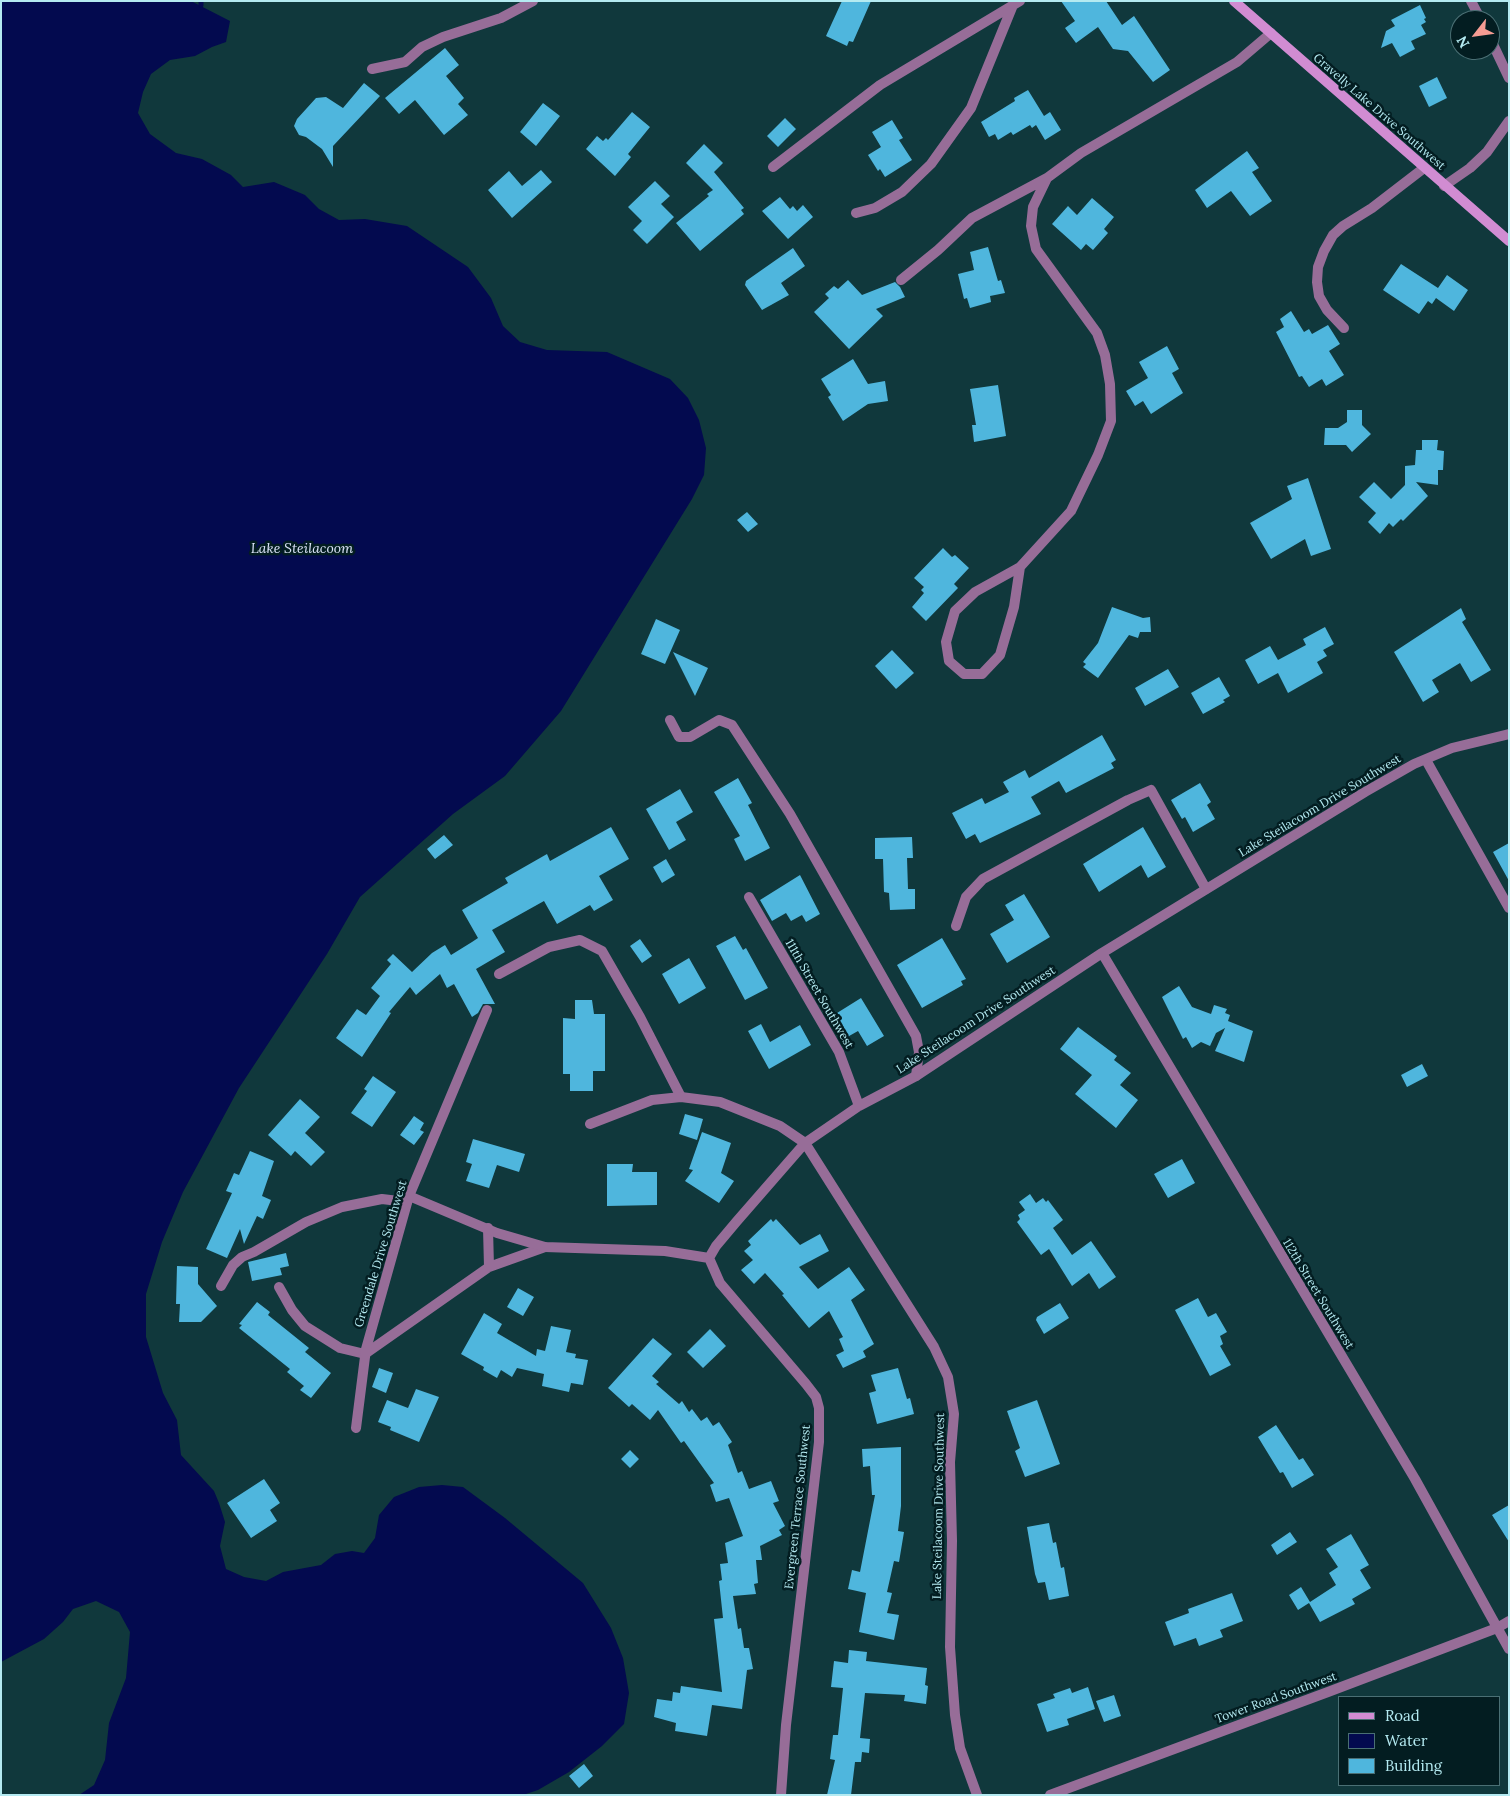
<!DOCTYPE html>
<html>
<head>
<meta charset="utf-8">
<style>
	body { margin:0 }
	#map { position:relative; width:1510px; height:1796px; overflow:hidden; background:#10383c; font-family:Lora,serif }
	canvas { display:block }
	.frame { position:absolute; inset:0; border:2px solid #b4eaf1; pointer-events:none }
	.legend { position:absolute; left:1338px; top:1696px; width:162px; height:90px; box-sizing:border-box; background:#031d21; border:1px solid #4a6f74; margin:0; padding:6px 9px; list-style:none; font-size:15px; color:#b4eaf1 }
	.legend li { display:flex; align-items:center; gap:10px; height:25px }
	.legend b { width:25px; border:1px solid #4a6f74 }
	.north { position:absolute; left:1450px; top:10px; width:50px; height:50px; box-sizing:border-box; background:#031d21; border:1px solid #4a6f74; border-radius:50%; rotate:240deg; font-size:14px; font-weight:700; line-height:20px; text-align:center; color:#b4eaf1 }
	.north::after { content:''; display:block; margin:auto; width:18px; height:22px; background:#f59c93; clip-path:polygon(50% 0,100% 100%,50% 72%,0 100%) }
</style>
</head>
<body>
<div id="map">
<canvas width="1510" height="1796"></canvas>
<div class="frame"></div>
<ul class="legend">
<li><b style="height:6px;background:#d18cd2"></b>Road</li>
<li><b style="height:14px;background:#030a4f"></b>Water</li>
<li><b style="height:14px;background:#4fb6dd"></b>Building</li>
</ul>
<div class="north">N</div>
</div>
<script>
const ctx = document.querySelector('canvas').getContext('2d');
ctx.lineJoin = 'round';
function fill(path, color) {
  ctx.fillStyle = color;
  ctx.fill(path, 'evenodd');
}
function poly(rows) {
  const path = new Path2D();
  for (const r of rows) {
    path.moveTo(r[0], r[1]);
    for (let i = 2; i < r.length; i += 2) path.lineTo(r[i], r[i + 1]);
  }
  return path;
}
function strokePath(path, color, width, dash) {
  ctx.strokeStyle = color;
  ctx.lineWidth = width;
  ctx.lineCap = dash ? 'butt' : 'round';
  ctx.setLineDash(dash || []);
  ctx.stroke(path);
}
function write(font, color, halo, rows, align = 'center') {
  ctx.font = font + ' Lora,serif';
  ctx.lineWidth = 5;
  ctx.setLineDash([]);
  ctx.textBaseline = 'middle';
  ctx.strokeStyle = halo;
  ctx.fillStyle = color;
  for (const [text, x, y, turn = 0] of rows) {
    ctx.save();
    ctx.translate(x, y);
    ctx.rotate((+turn || 0) * Math.PI / 180);
    ctx.textAlign = isNaN(turn) ? turn : align;
    if (halo) ctx.strokeText(text, 0, 0);
    ctx.fillText(text, 0, 0);
    ctx.restore();
  }
}
const water = poly([
	[1,1,191,1,230,21,226,42,212,47,195,56,170,60,151,74,143,92,138,113,150,134,176,153,202,159,231,175,243,187,274,182,305,195,319,209,339,220,365,219,407,226,468,267,491,298,503,326,520,342,547,350,607,352,670,379,688,398,699,420,706,448,704,475,692,499,561,711,505,776,453,814,360,897,327,954,239,1088,183,1192,162,1242,146,1294,146,1337,163,1393,177,1420,181,1455,214,1491,219,1503,225,1522,220,1546,226,1569,244,1577,266,1581,283,1572,321,1565,335,1554,352,1551,364,1553,375,1538,379,1515,394,1497,419,1487,442,1485,463,1487,505,1518,583,1583,611,1628,623,1658,629,1693,624,1724,602,1746,569,1772,538,1790,523,1795,79,1795,94,1785,105,1760,109,1723,126,1678,130,1632,119,1612,96,1601,73,1609,63,1622,44,1639,1,1662]
]);
const stream = poly([
	[201,5,201,1]
]);
const building = poly([
	[842,1,871,1,853,42,849,41,847,46,826,36],
	[1061,1,1106,1,1122,25,1134,16,1170,70,1153,82,1128,51,1113,49,1098,27,1076,43,1065,28,1075,21],
	[1420,5,1426,18,1424,19,1426,22,1421,25,1426,34,1411,41,1415,49,1400,57,1392,43,1381,48,1386,31,1395,26,1391,20],
	[445,48,459,65,446,76,464,98,458,104,468,115,444,135,415,100,399,114,385,98],
	[1437,77,1447,98,1429,107,1419,86],
	[364,83,380,96,333,146,333,167,322,149,306,137,299,135,294,126,297,119,316,98,326,97,343,108],
	[1028,90,1044,116,1050,112,1061,130,1045,140,1036,125,1032,128,1030,125,1013,135,1011,132,998,140,995,134,989,137,981,122,1015,101,1014,98],
	[543,103,560,116,536,146,520,132],
	[632,112,650,127,628,154,631,157,615,176,586,149,597,136,603,141,606,138,608,140],
	[785,118,796,129,778,147,767,136],
	[892,120,903,138,899,140,912,160,885,177,880,169,878,171,868,155,881,147,872,132],
	[704,144,723,163,714,172,744,208,741,210,744,214,700,251,676,223,709,196,707,194,713,190,686,163],
	[1247,151,1259,168,1252,172,1272,201,1250,216,1231,191,1207,208,1195,190],
	[541,170,552,182,512,218,488,190,509,171,522,186],
	[655,181,670,196,661,204,674,217,647,244,633,230,642,221,628,207],
	[780,197,790,209,793,206,797,211,803,205,813,217,788,239,762,211],
	[1092,198,1114,217,1104,229,1108,233,1093,250,1086,244,1081,250,1052,224,1068,206,1077,215],
	[988,247,998,281,1001,280,1005,293,990,296,991,302,970,308,967,298,964,299,958,274,974,270,970,252],
	[793,248,805,266,781,283,789,295,762,310,745,285,746,281],
	[1401,264,1438,288,1447,275,1468,290,1454,311,1436,298,1432,304,1428,301,1419,314,1383,290],
	[848,280,862,295,895,282,900,287,905,297,876,309,883,316,849,349,814,312,829,298,825,294,834,286,838,289],
	[1291,311,1304,332,1309,329,1312,334,1328,325,1340,344,1329,351,1344,375,1326,386,1322,379,1309,387,1302,376,1299,377,1276,332,1284,327,1280,319],
	[1167,346,1179,369,1172,373,1183,393,1151,414,1143,401,1135,406,1126,391,1148,378,1139,362],
	[853,359,868,384,885,381,888,401,868,404,843,421,828,397,831,395,821,379],
	[998,385,1006,436,974,442,972,425,976,425,970,389],
	[1347,410,1362,410,1362,425,1371,434,1352,452,1346,445,1324,445,1325,428,1338,428,1347,422],
	[1422,440,1438,440,1437,450,1444,451,1443,470,1438,470,1438,485,1416,482,1428,496,1403,521,1401,519,1393,527,1389,523,1380,534,1368,522,1376,513,1359,497,1374,482,1391,499,1405,485,1405,466,1415,465,1416,450,1422,450],
	[1308,478,1331,549,1311,556,1305,539,1271,559,1250,523,1292,499,1287,486],
	[747,512,758,524,748,532,737,520],
	[943,548,952,557,955,555,969,568,954,584,958,588,926,621,912,607,924,593,921,590,924,587,914,578],
	[1112,607,1143,618,1150,617,1151,632,1140,632,1138,638,1129,635,1098,678,1083,667,1086,664,1083,662,1098,643],
	[1461,608,1466,619,1462,622,1491,670,1471,682,1460,663,1432,680,1439,692,1423,702,1394,652],
	[656,619,680,630,665,664,641,654],
	[1325,627,1334,644,1323,650,1327,656,1317,662,1323,673,1288,693,1278,673,1258,684,1245,660,1270,646,1278,660,1306,645,1303,639],
	[892,650,914,673,896,689,875,666],
	[673,652,708,668,695,696],
	[1168,669,1179,687,1145,706,1135,688],
	[1219,677,1230,696,1223,700,1225,702,1203,714,1191,693],
	[1102,735,1116,760,1111,763,1114,768,1066,793,1059,781,1031,797,1041,814,980,843,975,834,966,839,952,813,982,798,985,804,1009,792,1003,782,1025,770,1029,778],
	[738,778,752,803,748,805,770,848,745,861,734,839,740,836,714,792],
	[1200,783,1211,802,1207,805,1215,819,1193,832,1185,817,1182,819,1171,800],
	[680,789,693,812,676,822,686,840,669,850,646,809],
	[611,827,629,859,599,876,613,900,594,911,590,905,557,924,544,901,492,930,505,952,476,969,495,1004,483,1004,478,1013,472,1017,454,984,447,988,440,974,416,995,410,987,389,1012,391,1013,362,1057,336,1038,357,1009,366,1015,380,996,371,988,391,964,387,960,393,954,412,972,432,953,445,945,451,955,472,942,478,938,462,910,508,883,505,878,547,854,550,861],
	[1143,827,1166,867,1148,878,1141,865,1099,892,1083,864],
	[444,835,453,845,435,859,427,849],
	[912,837,913,858,907,858,908,889,915,889,915,909,890,910,889,893,884,892,883,859,875,859,875,838],
	[1509,843,1509,881,1493,852],
	[666,859,675,875,662,883,653,867],
	[800,875,820,914,806,922,802,915,791,921,786,913,772,921,760,900],
	[1024,894,1050,937,1007,963,990,934,1014,920,1005,905],
	[735,936,743,950,746,948,768,988,745,1000,716,946],
	[942,938,966,979,961,981,963,985,922,1008,897,965],
	[640,939,652,956,642,963,630,946],
	[689,958,706,988,679,1004,662,974],
	[1179,986,1192,1007,1211,1014,1214,1005,1227,1009,1225,1013,1230,1015,1228,1021,1253,1031,1244,1062,1215,1051,1225,1028,1216,1033,1210,1046,1201,1042,1192,1048,1186,1037,1183,1039,1162,997],
	[861,998,884,1036,867,1046,858,1031,842,1040,829,1018],
	[575,1000,592,1000,594,1014,605,1014,605,1071,593,1071,593,1091,570,1091,570,1074,563,1074,563,1018,575,1019],
	[761,1024,770,1042,800,1025,811,1045,769,1069,748,1031],
	[1078,1027,1117,1056,1114,1060,1131,1073,1120,1085,1138,1100,1116,1128,1075,1094,1092,1075,1060,1049],
	[1422,1064,1428,1076,1407,1087,1401,1075],
	[373,1076,396,1092,372,1127,351,1113,367,1091,364,1089],
	[300,1099,320,1117,305,1133,325,1152,311,1166,295,1151,291,1156,268,1135],
	[685,1114,703,1119,697,1140,679,1134],
	[414,1116,424,1123,420,1130,424,1132,414,1145,400,1135],
	[702,1132,731,1143,721,1173,734,1181,719,1203,685,1181,693,1170,689,1169],
	[473,1139,525,1154,519,1172,497,1165,489,1188,466,1181,472,1164,466,1162],
	[250,1151,274,1161,262,1196,271,1200,263,1219,257,1216,244,1244,240,1229,227,1258,206,1249,232,1193,226,1191,234,1173,239,1175],
	[1182,1159,1195,1183,1168,1198,1154,1174],
	[607,1164,633,1164,632,1172,657,1172,657,1205,607,1206],
	[1030,1194,1036,1203,1043,1198,1046,1202,1048,1200,1063,1220,1053,1228,1072,1255,1091,1241,1116,1277,1099,1289,1089,1273,1072,1286,1049,1249,1041,1255,1017,1222,1020,1219,1018,1215,1025,1210,1019,1202],
	[771,1219,773,1222,776,1219,800,1245,820,1234,829,1251,799,1267,818,1289,849,1267,865,1290,851,1300,874,1344,863,1351,866,1357,843,1368,836,1355,844,1351,839,1339,843,1337,829,1311,809,1328,782,1295,784,1294,765,1273,754,1284,741,1270,753,1260,744,1251,751,1245,748,1241],
	[286,1253,289,1266,280,1268,282,1275,252,1281,248,1262],
	[177,1266,198,1267,198,1284,217,1306,201,1322,179,1322,180,1304,176,1304],
	[518,1288,534,1297,523,1316,507,1307],
	[1198,1298,1208,1317,1216,1313,1227,1332,1220,1336,1223,1344,1220,1346,1231,1365,1210,1376,1175,1310],
	[257,1302,270,1312,268,1315,309,1348,305,1352,331,1373,311,1398,300,1390,304,1386,287,1372,290,1369,239,1328,242,1325,239,1324],
	[1060,1303,1069,1318,1044,1334,1036,1320,1037,1317],
	[484,1313,502,1324,497,1333,536,1356,537,1349,545,1351,551,1326,571,1330,566,1352,576,1354,575,1358,588,1360,583,1385,571,1383,569,1392,542,1386,544,1374,517,1368,512,1377,501,1370,497,1378,483,1370,484,1367,461,1354],
	[710,1329,726,1346,703,1368,687,1352],
	[653,1338,672,1354,652,1376,659,1382,656,1384,679,1404,682,1401,689,1412,692,1409,701,1421,707,1417,713,1426,719,1422,732,1442,728,1445,738,1473,742,1471,749,1489,771,1481,779,1501,773,1503,785,1526,779,1530,782,1535,760,1546,762,1560,756,1560,758,1583,754,1584,756,1594,733,1596,738,1629,741,1628,744,1648,749,1648,753,1669,747,1670,742,1709,712,1705,707,1736,675,1731,676,1723,654,1717,657,1699,672,1701,673,1692,680,1693,681,1686,722,1692,714,1619,723,1618,719,1581,722,1580,720,1564,728,1563,725,1543,743,1536,729,1498,716,1502,710,1485,714,1483,684,1441,681,1443,658,1410,650,1420,632,1404,629,1407,608,1388],
	[379,1368,393,1373,386,1393,372,1387],
	[898,1368,907,1399,910,1398,914,1414,877,1424,869,1393,876,1391,871,1375],
	[416,1389,439,1397,419,1442,390,1430,391,1427,378,1422,387,1400,408,1408],
	[1037,1400,1060,1464,1025,1477,1015,1451,1020,1448,1007,1411],
	[1276,1425,1299,1460,1303,1458,1314,1475,1292,1488,1283,1472,1280,1473,1258,1437],
	[901,1447,901,1506,898,1531,904,1532,899,1562,894,1561,887,1592,892,1593,887,1613,899,1615,894,1640,859,1632,866,1593,848,1589,852,1570,860,1572,875,1495,872,1495,870,1466,863,1467,862,1449],
	[630,1450,639,1459,630,1468,621,1459],
	[264,1479,280,1503,270,1510,277,1521,251,1538,227,1503],
	[1509,1505,1509,1542,1492,1515],
	[1049,1523,1053,1543,1056,1542,1061,1568,1064,1567,1069,1596,1049,1600,1045,1582,1038,1583,1035,1574,1027,1527],
	[1290,1532,1297,1542,1277,1555,1271,1545],
	[1351,1534,1369,1565,1360,1570,1371,1588,1352,1599,1355,1604,1320,1622,1309,1603,1298,1610,1289,1595,1301,1587,1310,1602,1336,1585,1329,1573,1338,1567,1326,1549],
	[1232,1593,1243,1621,1220,1630,1223,1637,1199,1646,1196,1638,1174,1646,1165,1622,1189,1613,1188,1609],
	[849,1650,867,1652,866,1661,927,1668,925,1685,928,1686,926,1704,904,1701,905,1695,865,1693,860,1738,870,1739,869,1753,862,1752,861,1762,855,1762,851,1795,827,1795,835,1760,830,1759,833,1735,838,1735,843,1688,831,1687,834,1661,848,1663],
	[1088,1687,1095,1709,1067,1719,1069,1725,1047,1732,1037,1704,1055,1698,1053,1694,1070,1688,1072,1693],
	[1114,1695,1121,1716,1104,1722,1096,1701],
	[584,1764,593,1776,579,1788,569,1776]
]);
const lane = poly([
	[372,69,405,62,422,47,443,37,501,18,533,1],
	[773,167,880,85,1020,1],
	[856,213,875,208,902,192,931,164,971,108,1013,5],
	[901,280,938,250,972,218,1047,178],
	[1344,328,1327,310,1319,296,1317,282,1318,267,1324,251,1333,235,1343,226,1372,208,1424,168],
	[1020,567,975,592,955,611,946,642,949,661,964,674,982,674,1000,655,1014,607,1020,567,1071,511,1098,455,1111,421,1110,384,1105,355,1097,333,1036,249,1031,226,1033,207,1047,178,1081,153,1237,62,1271,33],
	[670,720,679,737,690,737,719,720,732,725,790,814,916,1036,919,1052,916,1076],
	[956,926,966,897,983,879,1128,800,1151,790,1206,889],
	[499,974,549,947,580,940,602,951,640,1017,681,1097],
	[488,1228,489,1267],
	[221,1286,233,1265,242,1257,254,1252,306,1222,342,1207,382,1199,407,1202],
	[279,1287,292,1310,305,1326,340,1348,365,1354,489,1267,545,1247]
]);
const street = poly([
	[1471,1,1481,20],
	[1490,38,1509,78],
	[1444,186,1470,168,1487,152,1509,121],
	[1426,760,1509,908],
	[749,897,839,1052,859,1106],
	[1102,953,1415,1479,1509,1649],
	[590,1124,652,1100,681,1097,720,1102,780,1126,805,1143,934,1347,948,1377,954,1414,950,1462,952,1541,950,1647,955,1715,960,1748,977,1795],
	[409,1196,497,1233,545,1247,665,1251,709,1258],
	[709,1258,716,1246,737,1221,805,1143,859,1106,916,1076,1102,953,1365,792,1414,764,1452,748,1509,734],
	[709,1258,720,1283,806,1384,816,1397,819,1408,819,1442,786,1725,781,1795],
	[356,1428,366,1349,409,1196,487,1010],
	[1050,1795,1328,1692,1497,1628,1509,1621]
]);
const secondary = poly([
	[1234,1,1509,241]
]);
const streetNames = [
	["Gravelly Lake Drive Southwest",1379,112,41],
	["Lake Steilacoom Drive Southwest",1320,806,-31],
	["111th Street Southwest",819,994,60],
	["Lake Steilacoom Drive Southwest",976,1020,-33],
	["Greendale Drive Southwest",381,1254,-73],
	["112th Street Southwest",1318,1294,59],
	["Lake Steilacoom Drive Southwest",939,1506,-89],
	["Evergreen Terrace Southwest",798,1507,-84],
	["Tower Road Southwest",1276,1698,-20]
];
const waterNames = [
	["Lake Steilacoom",302,549]
];
fill(water, '#030a4f');
strokePath(stream, '#030a4f', 5);
fill(building, '#4fb6dd');
strokePath(lane, '#976d98', 10);
strokePath(street, '#976d98', 10);
strokePath(secondary, '#d18cd2', 10);
write('12px', '#b4eaf1', '#031d21', streetNames);
write('italic 14px', '#dbe4f9', '#031d21', waterNames);
</script>
</body>
</html>
